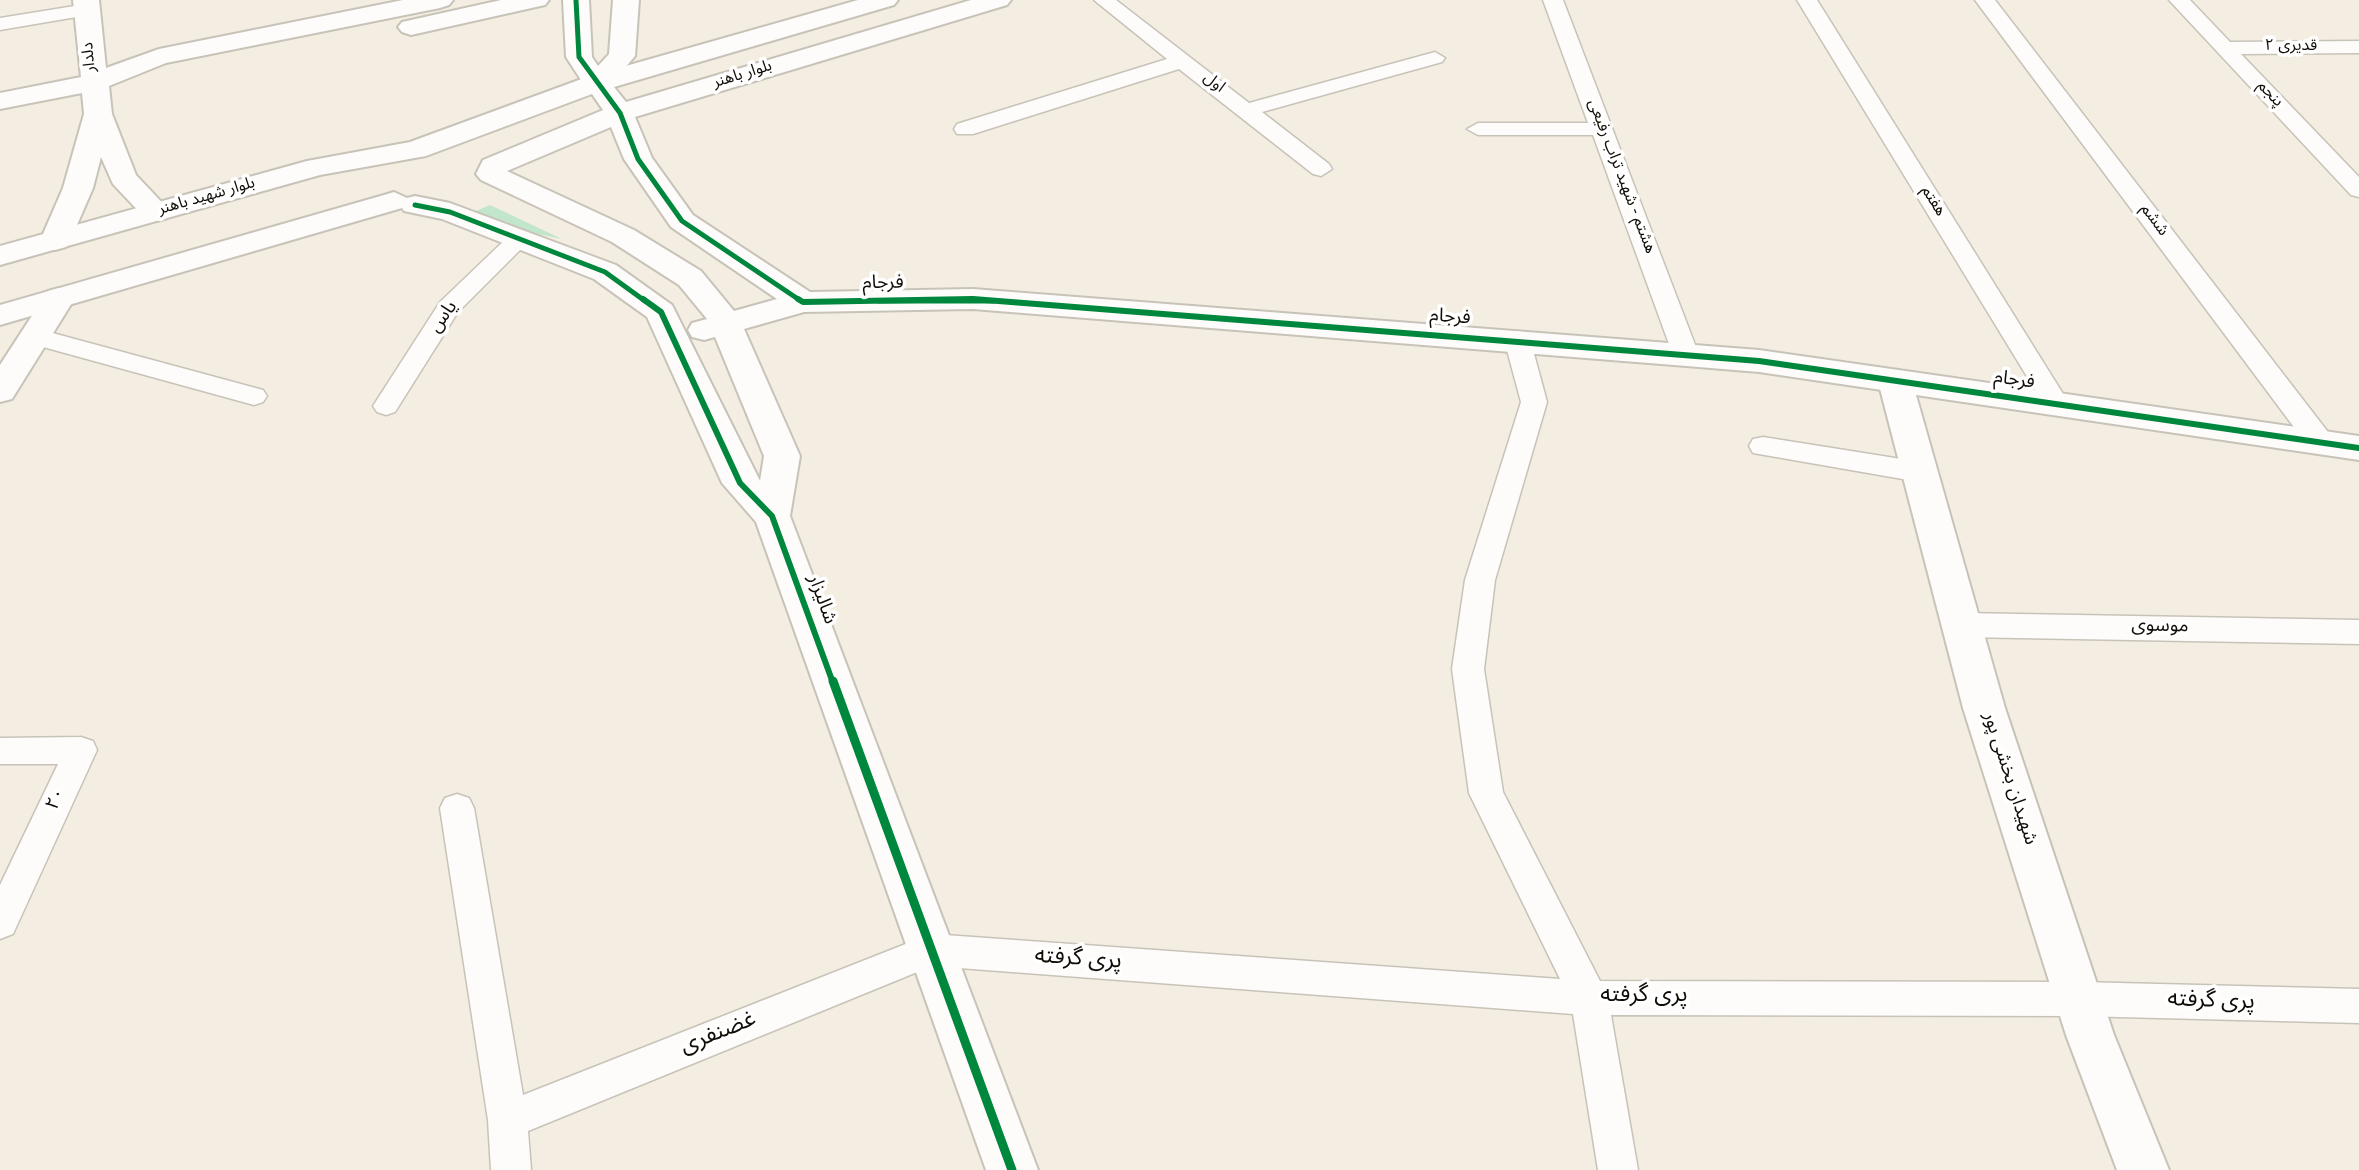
<!DOCTYPE html>
<html>
<head>
<meta charset="utf-8">
<style>
	body { margin:0 }
	canvas { display:block; background:#f4ede1 }
</style>
</head>
<body>
<canvas width="2359" height="1170"></canvas>
<script>
const ctx = document.querySelector('canvas').getContext('2d');
ctx.lineJoin = 'round';
function fill(path, color) {
  ctx.fillStyle = color;
  ctx.fill(path, 'evenodd');
}
function poly(rows) {
  const path = new Path2D();
  for (const r of rows) {
    path.moveTo(r[0], r[1]);
    for (let i = 2; i < r.length; i += 2) path.lineTo(r[i], r[i + 1]);
  }
  return path;
}
function strokePath(path, color, width, dash) {
  ctx.strokeStyle = color;
  ctx.lineWidth = width;
  ctx.lineCap = dash ? 'butt' : 'round';
  ctx.setLineDash(dash || []);
  ctx.stroke(path);
}
function write(font, color, halo, rows, align = 'center') {
  ctx.font = font + ' Georgia,"Noto Sans Arabic",serif';
  ctx.lineWidth = 7;
  ctx.setLineDash([]);
  ctx.textBaseline = 'middle';
  ctx.strokeStyle = halo;
  ctx.fillStyle = color;
  for (const [text, x, y, turn = 0] of rows) {
    ctx.save();
    ctx.translate(x, y);
    ctx.rotate((+turn || 0) * Math.PI / 180);
    ctx.textAlign = isNaN(turn) ? turn : align;
    if (halo) ctx.strokeText(text, 0, 0);
    ctx.fillText(text, 0, 0);
    ctx.restore();
  }
}
const green = poly([
	[490,205,562,239,460,218]
]);
const service = poly([
	[1094,0,1116,0,1249,103,1435,52,1445,58,1442,62,1262,112,1329,164,1332,169,1321,176,1313,174,1179,69,973,134,957,134,954,129,957,124,1167,59,1094,0],
	[1543,0,1563,0,1699,355,1695,361,1686,363,1677,361,1673,355,1593,135,1478,135,1467,129,1478,123,1588,123,1543,0],
	[1797,0,1817,0,2070,405,2066,411,2057,414,2048,411,1797,0],
	[1975,0,1995,0,2331,436,2335,443,2331,450,2321,452,2311,450,1975,0],
	[2169,0,2190,0,2230,42,2359,41,2359,53,2241,54,2359,177,2359,197,2351,195,2169,0],
	[87,4,97,10,94,14,0,30,0,18,87,4],
	[518,233,526,235,530,240,458,312,395,412,386,415,377,412,373,406,440,302,510,235,518,233],
	[34,328,263,390,267,396,263,402,254,405,25,342,21,336,25,330,34,328],
	[1517,331,1526,333,1530,339,1547,402,1495,580,1484,669,1503,792,1600,981,2079,982,2359,989,2359,1023,2079,1016,1611,1015,1638,1170,1598,1170,1573,1014,932,966,528,1131,531,1170,491,1170,488,1120,440,808,445,798,457,794,469,798,474,808,523,1095,931,934,1560,979,1469,793,1452,669,1465,580,1521,402,1504,339,1508,333,1517,331],
	[1763,437,1920,462,1930,465,1934,472,1930,479,1920,482,1753,453,1749,446,1753,439,1763,437],
	[1962,613,2359,620,2359,644,1962,637,1951,633,1947,625,1951,617,1962,613],
	[81,737,93,741,97,750,13,934,0,939,0,885,58,764,0,764,0,738,81,737]
]);
const minor = poly([
	[73,0,99,0,106,68,159,49,403,0,453,0,449,5,440,8,166,63,109,86,112,114,136,175,171,212,167,218,156,221,145,218,113,184,101,157,93,188,70,241,66,247,55,250,44,247,40,241,63,188,84,114,82,93,0,109,0,93,81,77,73,0],
	[501,0,549,0,545,5,411,35,402,32,398,27,402,22,501,0],
	[563,0,589,0,592,57,598,66,609,54,613,0,639,0,635,56,607,89,587,89,566,57,563,0],
	[59,288,70,291,75,298,12,399,0,402,0,365,48,291,59,288],
	[1895,370,1907,373,1912,381,2005,708,2114,1035,2169,1170,2117,1170,2066,1035,1963,708,1878,381,1883,373,1895,370]
]);
const tertiary = poly([
	[858,0,898,0,894,5,614,87,626,102,971,0,1011,0,1007,5,635,117,652,158,693,215,810,292,973,289,1759,350,2359,436,2359,460,1759,372,1686,366,973,309,804,312,744,329,800,456,790,516,1038,1170,986,1170,756,522,722,483,647,317,594,279,442,219,404,211,402,208,0,325,0,305,384,195,394,192,407,198,415,196,450,203,616,265,672,305,760,481,764,456,715,337,704,340,692,337,688,330,692,323,707,319,679,285,612,242,481,180,476,174,483,160,603,110,592,94,426,156,320,175,0,265,0,246,307,161,410,142,587,77,858,0],
	[611,127,624,159,671,227,777,299,734,311,701,271,634,230,507,171,611,127]
]);
const cyclewayFar2 = poly([
	[576,0,579,57,620,113,638,159,682,221,801,301],
	[415,205,450,212,605,272,645,301],
	[878,301,994,301]
]);
const cyclewayFar1 = poly([
	[643,299,661,312,740,483,772,516,833,683],
	[798,299,803,302,973,299,1759,361,2359,448]
]);
const cycleway = poly([
	[833,681,1012,1170]
]);
const farStreetnames = [
	["قدیری ۲",2291,48],
	["دلدار",91,57,-95],
	["بلوار باهنر",743,76,-17],
	["اول",1213,84,38],
	["پنجم",2269,95,46],
	["هشتم - شهید تراب رفیعی",1620,177,69],
	["بلوار شهید باهنر",207,198,-16],
	["هفتم",1932,202,58],
	["ششم",2153,221,53]
];
const streetNames = [
	["فرجام",883,285,-1],
	["یاس",445,318,-54],
	["فرجام",1450,319,4],
	["فرجام",2014,382,8],
	["شالیزار",820,600,70],
	["موسوی",2160,628,1],
	["شهیدان بخشی پور",2008,779,72],
	["۲۰",58,800,-65]
];
const nearStreetnames = [
	["پری گرفته",1078,961,4],
	["پری گرفته",1644,998],
	["پری گرفته",2211,1003,2],
	["غضنفری",719,1035,-22]
];
fill(green, '#c1e6cc');
strokePath(service, '#c8c3b9', 3);
strokePath(minor, '#c8c3b9', 4);
strokePath(tertiary, '#c8c3b9', 4);
fill(service, '#fdfcfa');
fill(minor, '#fdfcfa');
fill(tertiary, '#fdfcfa');
strokePath(cyclewayFar2, '#00873e', 5);
strokePath(cyclewayFar1, '#00873e', 6);
strokePath(cycleway, '#00873e', 9);
write('16px', '#100c06', '#fff', farStreetnames);
write('19px', '#100c06', '#fff', streetNames);
write('23px', '#100c06', '#fff', nearStreetnames);
</script>
</body>
</html>
